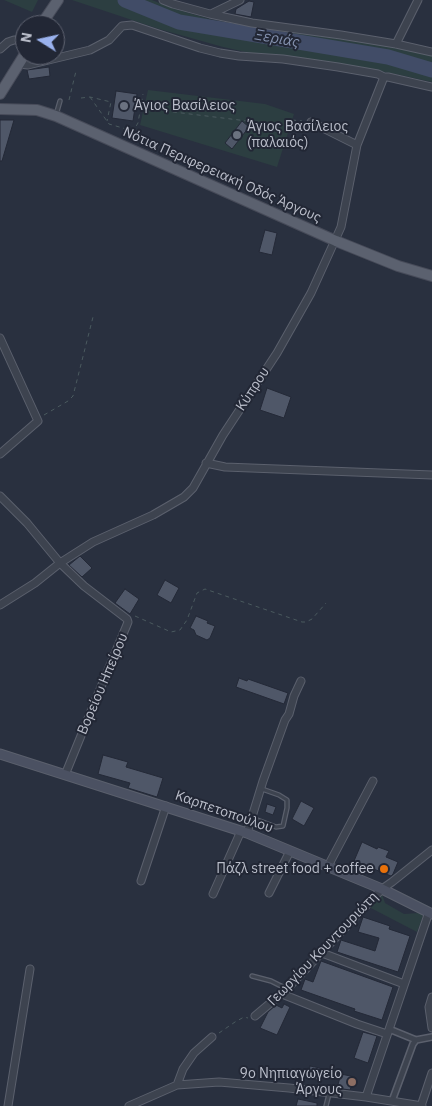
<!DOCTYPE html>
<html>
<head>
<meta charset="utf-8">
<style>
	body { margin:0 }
	#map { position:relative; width:432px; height:1106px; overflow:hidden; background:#29303f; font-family:"IBM Plex Sans",sans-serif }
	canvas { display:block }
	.north { position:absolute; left:15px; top:15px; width:50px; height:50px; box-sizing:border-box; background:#222735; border:1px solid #5f6371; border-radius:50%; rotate:280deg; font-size:14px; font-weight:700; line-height:20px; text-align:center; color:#babeca }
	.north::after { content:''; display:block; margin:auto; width:18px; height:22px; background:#9ab2ee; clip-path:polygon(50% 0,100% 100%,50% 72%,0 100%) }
</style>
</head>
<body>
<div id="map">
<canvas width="432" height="1106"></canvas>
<div class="north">N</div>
</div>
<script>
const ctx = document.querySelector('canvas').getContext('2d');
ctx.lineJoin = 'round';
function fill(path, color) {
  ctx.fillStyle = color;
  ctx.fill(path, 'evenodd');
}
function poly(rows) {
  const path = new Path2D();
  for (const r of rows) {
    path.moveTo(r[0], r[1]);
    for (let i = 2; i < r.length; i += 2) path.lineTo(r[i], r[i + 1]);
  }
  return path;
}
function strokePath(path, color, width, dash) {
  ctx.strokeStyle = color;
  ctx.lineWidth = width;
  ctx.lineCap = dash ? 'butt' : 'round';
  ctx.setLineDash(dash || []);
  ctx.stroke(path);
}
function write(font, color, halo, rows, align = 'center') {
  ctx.font = font + ' "IBM Plex Sans",sans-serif';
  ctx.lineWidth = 4;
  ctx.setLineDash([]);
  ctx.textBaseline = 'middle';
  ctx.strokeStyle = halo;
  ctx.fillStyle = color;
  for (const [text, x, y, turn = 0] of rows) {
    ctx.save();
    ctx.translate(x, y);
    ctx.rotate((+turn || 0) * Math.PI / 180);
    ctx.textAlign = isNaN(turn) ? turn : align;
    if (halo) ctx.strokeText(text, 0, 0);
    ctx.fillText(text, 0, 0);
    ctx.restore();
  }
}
const green = poly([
	[4,0,38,0,32,12],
	[72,0,152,0,172,8,213,20,249,26,362,40,425,53,432,55,432,82,400,75,359,67,250,53,223,47,159,29],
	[148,90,265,104,294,114,277,167,140,125],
	[382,894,385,903,404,914,419,913,421,914,423,916,417,932,367,906]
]);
const river = poly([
	[125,0,179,22,388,57,432,70]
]);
const building = poly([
	[249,1,254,2,251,17,235,14,236,9,249,1],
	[49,67,50,76,29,79,27,70,49,67],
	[116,91,137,94,133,121,112,118,116,91],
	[0,120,14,120,2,161,0,161,0,120],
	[242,121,249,127,232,149,225,143,242,121],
	[135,133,142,135,139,142,133,140,135,133],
	[265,230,277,233,272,255,259,252,265,230],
	[267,388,291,397,284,418,260,410,267,388],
	[80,556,92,568,82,577,69,565,80,556],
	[165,580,179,588,171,603,157,595,165,580],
	[125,589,139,599,130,614,115,603,125,589],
	[196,616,208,621,207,623,215,626,210,638,207,640,196,635,194,630,190,628,196,616],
	[239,678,247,681,248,679,288,693,284,704,236,687,239,678],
	[103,755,128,762,126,767,163,778,157,797,128,788,130,783,98,774,103,755],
	[301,801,314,808,304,826,292,819,301,801],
	[267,804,276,807,273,815,265,812,267,804],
	[362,842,377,849,378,847,389,851,386,857,398,862,393,874,391,876,354,861,362,842],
	[363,917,390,926,389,929,410,936,398,972,337,952,341,940,375,951,379,938,358,932,363,917],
	[321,961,393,987,382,1020,354,1011,355,1009,301,990,305,979,313,982,321,961],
	[284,1004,290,1007,277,1035,260,1028,268,1012,276,1005,282,1008,284,1004],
	[363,1032,377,1036,368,1063,354,1058,363,1032],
	[310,1066,320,1068,317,1080,308,1078,310,1066],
	[341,1074,355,1077,350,1090,337,1088,341,1074],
	[298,1099,317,1103,317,1106,296,1106,298,1099]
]);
const path = poly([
	[90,97,109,124,133,131,138,123,143,94],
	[81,98,90,97,111,102,107,121],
	[69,100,76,71],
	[141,108,239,120,247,121,246,124],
	[292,120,302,121],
	[44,415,68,401,73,396,93,317],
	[135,616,171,632,180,630,187,620,197,593,205,589,302,622,306,622,312,619,326,603],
	[219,1033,235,1022,244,1017,248,1018]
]);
const service = poly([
	[56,115,60,101],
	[252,818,276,827,283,826,287,808,287,800,279,795,262,789],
	[252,976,271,981,287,989],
	[326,1106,329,1094]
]);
const pedestrian = poly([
	[389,1029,416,1040],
	[392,1101,413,1044,416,1040,432,1037]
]);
const minor = poly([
	[163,0,173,4,210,14,252,23,341,35,396,44,432,52],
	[211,14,240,0],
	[396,44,418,0],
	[0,49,8,42,14,40,25,40],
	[19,64,28,65,90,50,109,40,122,26,132,25,200,48,220,53,239,56,283,59,338,67,378,74,384,77,388,77,432,87],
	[311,122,357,145],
	[0,338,38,421,0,454],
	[206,463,225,467,432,475],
	[0,496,27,523,60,563,84,586,127,619,128,622,126,627,96,699,65,775],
	[0,605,35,583,60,563,93,542,153,515,184,497,193,488,223,435,277,353,311,293,341,227,357,145,384,77],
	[247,833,263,781,285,720,289,714,294,696,301,681],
	[328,866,373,781],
	[141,881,166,806],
	[269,893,290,851],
	[213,894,241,831],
	[322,953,404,984],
	[282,994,357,1024,387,1034],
	[432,997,429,1007,432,1028],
	[255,1016,287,989,382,889,392,882,432,850],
	[177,1085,183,1069,194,1053,212,1037],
	[366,1097,429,912],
	[8,1106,30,969],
	[129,1106,177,1085,219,1082,289,1088,366,1097,422,1106],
	[421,1106,432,1073]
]);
const secondary = poly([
	[0,754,247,833,382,889,432,914]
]);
const primary = poly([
	[41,25,58,0],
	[0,94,25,54],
	[0,109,37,110,56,116,336,241,398,266,432,276]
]);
const markers = [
	[124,106,5,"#6b7280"],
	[237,135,5,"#6b7280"],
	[384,869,5,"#e8710a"],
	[352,1082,5,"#8d6e63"]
];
const poiNames = [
	["Άγιος Βασίλειος",134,106],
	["Άγιος Βασίλειος",247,127],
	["(παλαιός)",247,143],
	["Πάζλ street food + coffee",374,869,"right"],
	["9ο Νηπιαγωγείο",342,1074,"right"],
	["Άργους",342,1090,"right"]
];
const streetNames = [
	["Νότια Περιφερειακή Οδός Άργους",222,175,24],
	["Κύπρου",253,389,-57],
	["Βορείου Ηπείρου",103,684,-67],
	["Καρπετοπούλου",224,812,19],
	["Γεωργίου Κουντουριώτη",323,949,-46]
];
const waterNames = [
	["Ξεριάς",277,39,10]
];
fill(green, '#2c3e41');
strokePath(river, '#414c67', 15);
fill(building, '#4f5768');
strokePath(building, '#242937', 1);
strokePath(service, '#5b606d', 5.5);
strokePath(pedestrian, '#5b606d', 8);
strokePath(minor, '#5b606d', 9);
strokePath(secondary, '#5b606d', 11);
strokePath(primary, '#474b59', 12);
strokePath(path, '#4b5a5f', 1, [4, 4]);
strokePath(service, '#3d434f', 3);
strokePath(pedestrian, '#3d434f', 5);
strokePath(minor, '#3d434f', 7);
strokePath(secondary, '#4b5162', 9);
strokePath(primary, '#5b616f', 10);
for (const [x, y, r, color] of markers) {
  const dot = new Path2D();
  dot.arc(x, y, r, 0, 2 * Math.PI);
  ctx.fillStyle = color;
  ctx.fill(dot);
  strokePath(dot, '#222735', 2);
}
write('14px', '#babeca', '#222735', poiNames, 'left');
write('14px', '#babeca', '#222735', streetNames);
write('italic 15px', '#8491ae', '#222735', waterNames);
</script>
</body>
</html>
